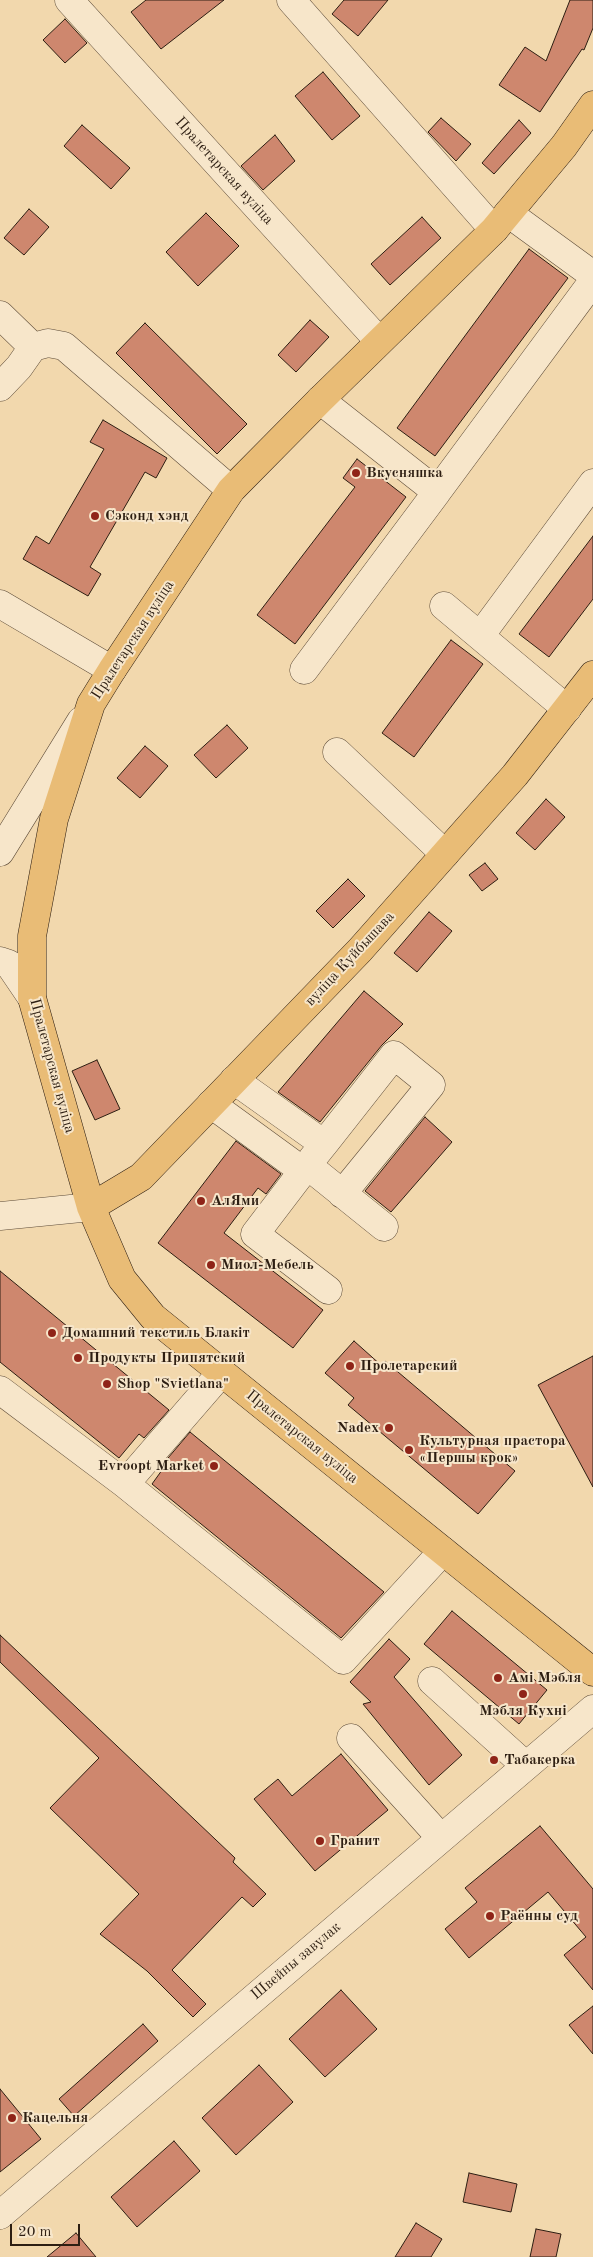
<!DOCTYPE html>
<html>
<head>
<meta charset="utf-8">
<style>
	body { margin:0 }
	#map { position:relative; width:593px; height:2257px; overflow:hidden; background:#f2d8ad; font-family:"Old Standard TT",serif }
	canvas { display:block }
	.scale { position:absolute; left:10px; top:2224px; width:70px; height:22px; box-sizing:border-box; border:2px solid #2d1e12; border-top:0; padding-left:6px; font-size:15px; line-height:18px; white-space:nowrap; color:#2d1e12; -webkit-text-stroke:4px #f7e6ca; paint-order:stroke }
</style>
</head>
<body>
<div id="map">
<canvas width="593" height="2257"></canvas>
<div class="scale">20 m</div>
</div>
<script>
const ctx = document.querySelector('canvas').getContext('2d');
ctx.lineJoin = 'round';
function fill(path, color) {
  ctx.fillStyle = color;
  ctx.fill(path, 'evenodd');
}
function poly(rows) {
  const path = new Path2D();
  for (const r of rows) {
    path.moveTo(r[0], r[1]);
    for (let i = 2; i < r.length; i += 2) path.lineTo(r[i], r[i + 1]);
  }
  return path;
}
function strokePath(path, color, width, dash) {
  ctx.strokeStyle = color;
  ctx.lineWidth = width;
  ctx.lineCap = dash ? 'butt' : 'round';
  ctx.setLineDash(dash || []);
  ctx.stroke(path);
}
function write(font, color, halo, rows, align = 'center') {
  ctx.font = font + ' "Old Standard TT",serif';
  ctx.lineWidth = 4;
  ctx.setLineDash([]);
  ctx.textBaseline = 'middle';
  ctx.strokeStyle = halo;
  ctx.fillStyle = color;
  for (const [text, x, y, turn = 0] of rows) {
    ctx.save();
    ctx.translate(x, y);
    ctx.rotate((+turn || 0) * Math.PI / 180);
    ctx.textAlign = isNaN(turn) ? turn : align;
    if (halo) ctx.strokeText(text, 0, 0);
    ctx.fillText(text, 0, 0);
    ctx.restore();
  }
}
const building = poly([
	[146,0,224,0,161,49,131,12,146,0],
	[344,0,388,0,358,36,332,14,344,0],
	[570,0,593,0,593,28,584,50,582,49,540,112,499,85,525,47,546,61,570,0],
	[65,19,87,43,65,63,43,40,65,19],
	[323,72,360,116,332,140,295,96,323,72],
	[441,118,471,144,456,161,428,132,441,118],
	[519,120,531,133,494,174,482,163,519,120],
	[82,125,130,168,111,189,64,146,82,125],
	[275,135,295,161,263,190,241,166,275,135],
	[29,209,49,227,24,255,4,238,29,209],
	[206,213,239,246,198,286,166,252,206,213],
	[422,217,441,238,390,285,371,264,422,217],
	[529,249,568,278,435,456,397,428,529,249],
	[310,320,329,337,296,372,278,355,310,320],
	[145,323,247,424,217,454,116,353,145,323],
	[103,420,167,458,156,478,145,472,90,567,101,574,88,596,23,559,36,536,49,544,104,449,90,442,103,420],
	[357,459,406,497,295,644,257,615,355,487,343,478,357,459],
	[593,536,593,599,549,657,519,634,593,536],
	[451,640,483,664,414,757,382,733,451,640],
	[227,725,248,748,216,778,194,755,227,725],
	[145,746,168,766,140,798,117,778,145,746],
	[546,799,565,817,535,850,516,833,546,799],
	[485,863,498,879,482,891,469,875,485,863],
	[348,879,365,896,333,928,316,911,348,879],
	[429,912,452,931,417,972,394,953,429,912],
	[364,991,403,1024,382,1045,320,1122,278,1092,364,991],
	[97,1060,120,1109,95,1120,72,1071,97,1060],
	[425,1117,452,1142,391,1212,365,1191,425,1117],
	[236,1141,281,1174,266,1194,258,1188,224,1233,323,1310,293,1348,158,1243,236,1141],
	[0,1271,169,1410,144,1438,139,1434,119,1458,0,1362,0,1271],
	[354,1341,382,1366,385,1361,515,1471,478,1514,348,1405,354,1398,325,1373,354,1341],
	[593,1356,593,1487,538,1385,593,1356],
	[190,1432,384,1592,341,1638,152,1484,170,1459,168,1458,190,1432],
	[452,1611,547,1690,519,1724,424,1644,452,1611],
	[0,1635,235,1858,233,1862,266,1894,253,1907,242,1897,172,1970,206,2004,193,2017,147,1971,100,1934,139,1894,50,1808,99,1758,0,1662,0,1635],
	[389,1639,410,1659,394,1677,462,1755,429,1785,363,1704,371,1702,350,1682,389,1639],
	[341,1754,388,1810,315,1871,254,1799,278,1779,292,1796,341,1754],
	[540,1826,593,1889,593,1990,564,1955,586,1937,548,1892,469,1958,445,1929,477,1902,465,1888,540,1826],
	[341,1990,377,2029,325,2077,289,2039,341,1990],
	[593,2006,593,2054,569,2025,593,2006],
	[143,2024,158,2041,74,2116,59,2099,143,2024],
	[259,2065,293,2102,236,2155,202,2118,259,2065],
	[0,2089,41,2139,0,2172,0,2089],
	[174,2141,200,2171,137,2227,111,2197,174,2141],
	[469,2173,517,2184,511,2212,463,2202,469,2173],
	[416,2223,442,2239,431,2257,395,2257,416,2223],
	[536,2229,561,2234,556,2257,530,2257,536,2229],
	[76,2233,96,2257,47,2257,76,2233]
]);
const minor = poly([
	[69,0,379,341],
	[291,0,494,230],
	[508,213,593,275],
	[0,315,33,347,19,367,0,387],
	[33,347,48,343,64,346,231,490],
	[320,400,437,492,593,281],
	[0,604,112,670],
	[444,606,567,709],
	[480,636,593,483],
	[304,670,437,492],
	[337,752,445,854],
	[0,852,81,721],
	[0,961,9,964,32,998],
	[234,1080,324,1144,312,1159],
	[211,1104,303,1171,255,1234,328,1290],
	[324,1144,394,1055,431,1085,342,1194],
	[307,1165,384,1227],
	[0,1216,91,1207],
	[0,1390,125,1484,343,1660,443,1551],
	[125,1484,222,1372],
	[432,1681,526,1766],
	[351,1738,441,1838],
	[0,2215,593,1709]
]);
const major = poly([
	[593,105,564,146,494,230,320,400,231,490,112,670,91,704,54,819,32,936,32,998,91,1207,122,1279,153,1317,593,1672],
	[91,1207,141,1177,360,950,515,775,593,675]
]);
const markers = [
	[356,473,5,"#8f2418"],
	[95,516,5,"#8f2418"],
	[201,1201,5,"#8f2418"],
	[211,1265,5,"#8f2418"],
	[52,1333,5,"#8f2418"],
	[78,1358,5,"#8f2418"],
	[350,1366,5,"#8f2418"],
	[107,1384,5,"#8f2418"],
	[389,1428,5,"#8f2418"],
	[409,1450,5,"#8f2418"],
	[214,1466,5,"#8f2418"],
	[498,1678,5,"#8f2418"],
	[523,1694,5,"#8f2418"],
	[494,1760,5,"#8f2418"],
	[320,1841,5,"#8f2418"],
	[490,1916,5,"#8f2418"],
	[12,2118,5,"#8f2418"]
];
const streetNames = [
	["Пралетарская вуліца",224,171,48],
	["Пралетарская вуліца",133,640,-57],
	["вуліца Куйбышава",350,959,-47],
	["Пралетарская вуліца",52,1066,75],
	["Пралетарская вуліца",302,1437,39],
	["Швейны завулак",296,1961,-40]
];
const poiNames = [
	["Вкусняшка",366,473],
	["Сэконд хэнд",105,516],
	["АлЯми",211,1201],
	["Миол-Мебель",221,1265],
	["Домашний текстиль Блакіт",62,1333],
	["Продукты Припятский",88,1358],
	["Пролетарский",360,1366],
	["Shop \"Svietlana\"",117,1384],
	["Nadex",379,1428,"right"],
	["Культурная прастора",419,1441],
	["«Першы крок»",419,1458],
	["Evroopt Market",204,1466,"right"],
	["Амі Мэбля",508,1678],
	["Мэбля Кухні",523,1711,"center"],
	["Табакерка",504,1760],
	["Гранит",330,1841],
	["Раённы суд",500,1916],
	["Кацельня",22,2118]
];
fill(building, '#ce876e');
strokePath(building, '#2d1e12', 1);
strokePath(minor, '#5e4c39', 29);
strokePath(major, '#2d1e12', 29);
strokePath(minor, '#f7e6ca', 28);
strokePath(major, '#e9bc76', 28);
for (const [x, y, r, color] of markers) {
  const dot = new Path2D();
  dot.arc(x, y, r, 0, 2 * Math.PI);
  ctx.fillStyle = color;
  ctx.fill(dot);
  strokePath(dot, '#f7e6ca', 2);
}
write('15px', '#2d1e12', '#f7e6ca', streetNames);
write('bold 15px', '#2d1e12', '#f7e6ca', poiNames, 'left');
</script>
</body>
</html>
